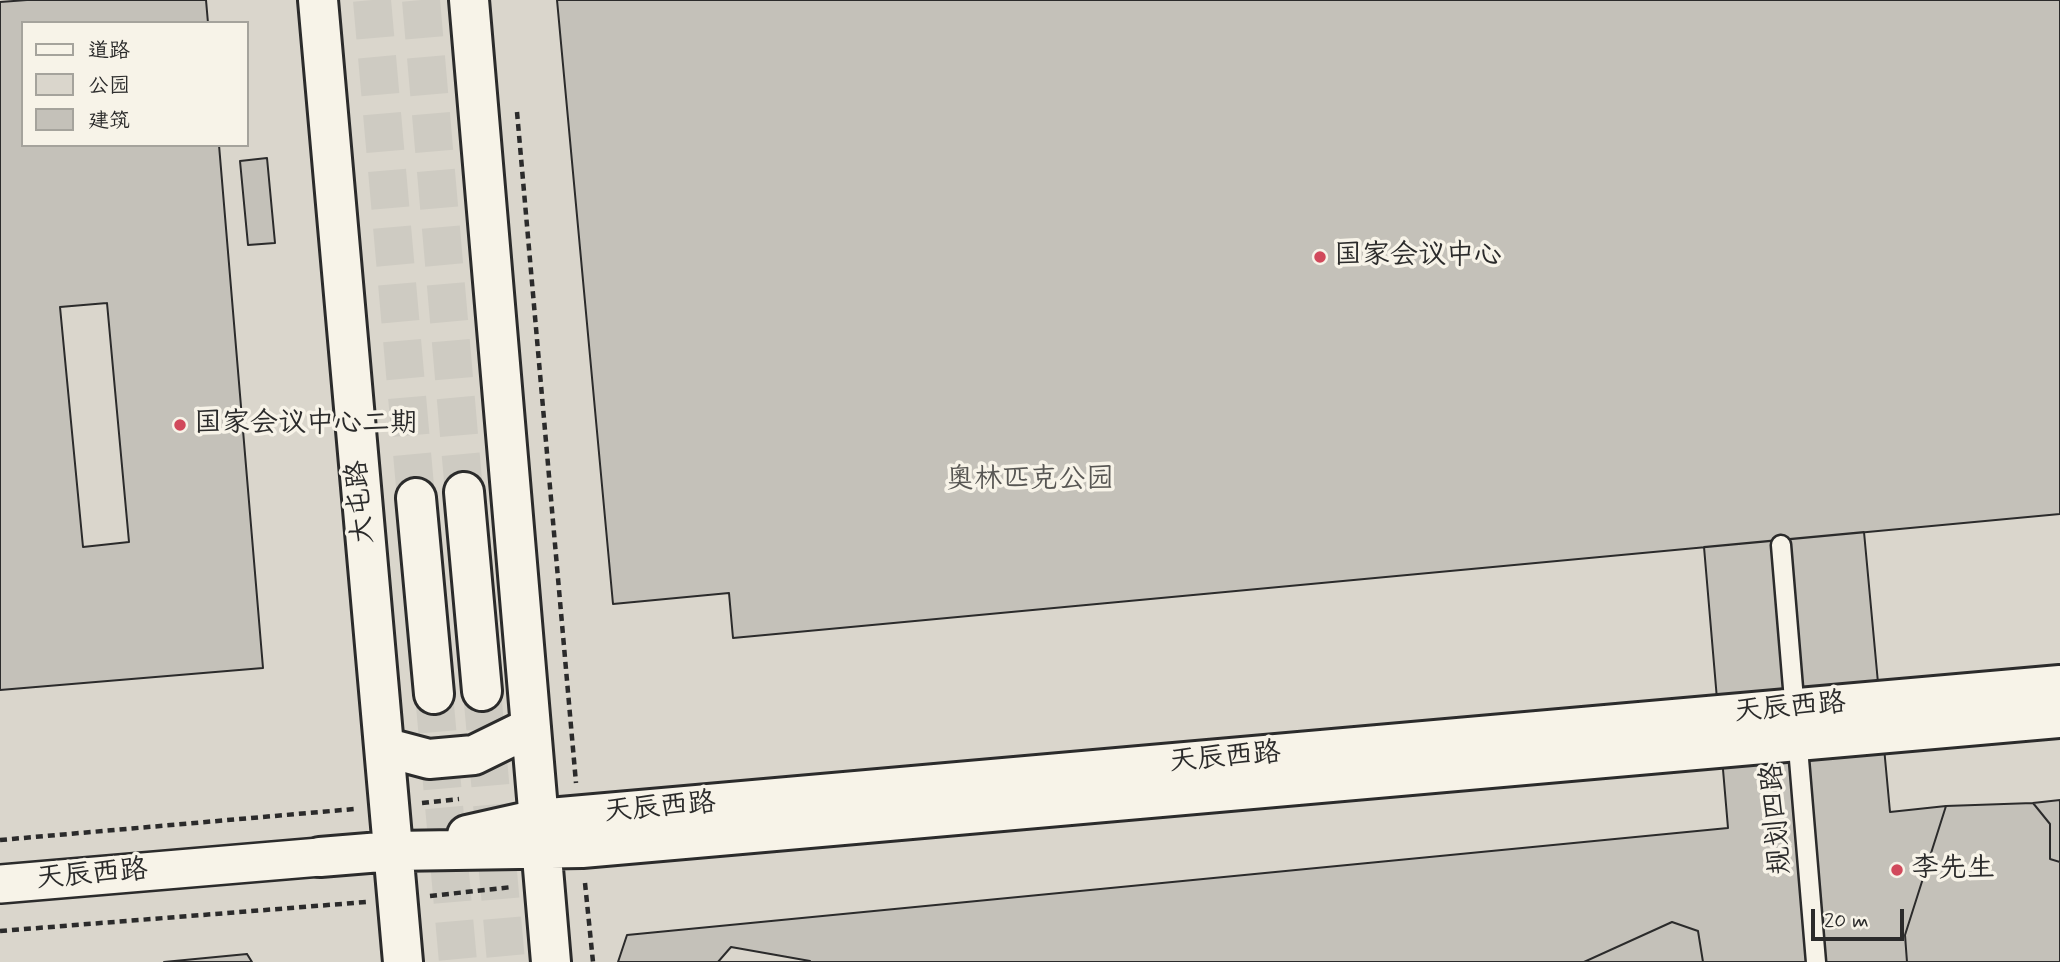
<!DOCTYPE html>
<html>
<head>
<meta charset="utf-8">
<style>
	body { margin:0 }
	#map { position:relative; width:2060px; height:962px; overflow:hidden; background:#f7f3e8; font-family:Mynerve,"LXGW WenKai TC",sans-serif }
	canvas { display:block }
	.legend { position:absolute; left:21px; top:21px; width:228px; height:126px; box-sizing:border-box; background:#f7f3e8; border:2px solid #a5a39c; margin:0; padding:9px 12px; list-style:none; font-size:21px; color:#2b2b2b }
	.legend li { display:flex; align-items:center; gap:14px; height:35px }
	.legend b { width:35px; border:2px solid #a5a39c }
	.scale { position:absolute; left:1811px; top:909px; width:93px; height:32px; box-sizing:border-box; border:4px solid #2b2b2b; border-top:0; padding-left:9px; font-size:21px; line-height:24px; white-space:nowrap; color:#2b2b2b; -webkit-text-stroke:5px #f7f3e8; paint-order:stroke }
</style>
</head>
<body>
<div id="map">
<canvas width="2060" height="962"></canvas>
<ul class="legend">
<li><b style="height:9px;background:#f7f3e8"></b>道路</li>
<li><b style="height:19px;background:#dad6cc"></b>公园</li>
<li><b style="height:19px;background:#c4c1b9"></b>建筑</li>
</ul>
<div class="scale">20 m</div>
</div>
<script>
const ctx = document.querySelector('canvas').getContext('2d');
ctx.lineJoin = 'round';
function fill(path, color) {
  ctx.fillStyle = color;
  ctx.fill(path, 'evenodd');
}
function poly(rows) {
  const path = new Path2D();
  for (const r of rows) {
    path.moveTo(r[0], r[1]);
    for (let i = 2; i < r.length; i += 2) path.lineTo(r[i], r[i + 1]);
  }
  return path;
}
function strokePath(path, color, width, dash) {
  ctx.strokeStyle = color;
  ctx.lineWidth = width;
  ctx.lineCap = dash ? 'butt' : 'round';
  ctx.setLineDash(dash || []);
  ctx.stroke(path);
}
function write(font, color, halo, rows, align = 'center') {
  ctx.font = font + ' Mynerve,"LXGW WenKai TC",sans-serif';
  ctx.lineWidth = 7;
  ctx.setLineDash([]);
  ctx.textBaseline = 'middle';
  ctx.strokeStyle = halo;
  ctx.fillStyle = color;
  for (const [text, x, y, turn = 0] of rows) {
    ctx.save();
    ctx.translate(x, y);
    ctx.rotate((+turn || 0) * Math.PI / 180);
    ctx.textAlign = isNaN(turn) ? turn : align;
    if (halo) ctx.strokeText(text, 0, 0);
    ctx.fillText(text, 0, 0);
    ctx.restore();
  }
}
const green = poly([
	[0,0,2060,0,2060,962,0,962],
	[23,23,247,23,247,145,23,145]
]);
const building = poly([
	[27,0,206,0,208,23,23,23,23,145,219,145,263,668,0,690,0,2,27,0],
	[107,303,129,542,83,547,60,307,107,303],
	[557,0,2060,0,2060,514,733,638,729,593,613,604,557,0],
	[267,158,275,243,248,245,240,161,267,158],
	[1864,532,1890,812,1946,806,1905,935,1907,962,1703,962,1698,931,1672,922,1584,962,618,962,627,935,1728,828,1704,547,1864,532],
	[2060,800,2060,862,2050,859,2050,824,2033,803,2060,800],
	[2033,803,2050,824,2050,859,2060,862,2060,962,1907,962,1905,935,1946,806,2033,803],
	[1672,922,1698,931,1703,962,1584,962,1672,922],
	[731,947,810,961,810,962,718,962,731,947],
	[247,954,252,962,164,962,247,954]
]);
const secondaryTunnel = poly([
	[372,0,416,498],
	[421,0,464,492],
	[482,691,506,962],
	[434,694,458,962]
]);
const path = poly([
	[517,112,576,783],
	[422,803,459,799],
	[0,840,354,809],
	[585,883,593,962],
	[430,896,512,887],
	[0,931,366,902]
]);
const lane = poly([
	[1781,545,1816,962]
]);
const street = poly([
	[0,884,320,857]
]);
const secondary = poly([
	[318,0,403,962],
	[469,0,551,962],
	[464,492,482,691],
	[416,498,434,694],
	[384,747,429,759,474,755,531,727],
	[467,835,538,819,2060,685],
	[320,857,393,851,582,848,2060,718]
]);
const markers = [
	[1320,257,7,"#d1495b"],
	[180,425,7,"#d1495b"],
	[1897,870,7,"#d1495b"]
];
const poiNames = [
	["国家会议中心",1334,257],
	["国家会议中心二期",194,425],
	["李先生",1911,870]
];
const parkNames = [
	["奥林匹克公园",1030,481]
];
const streetNames = [
	["大屯路",362,502,-95],
	["天辰西路",1790,709,-5],
	["天辰西路",1225,759,-5],
	["天辰西路",660,809,-5],
	["规划四路",1778,819,-95],
	["天辰西路",92,876,-5]
];
fill(green, '#dad6cc');
fill(building, '#c4c1b9');
strokePath(building, '#2b2b2b', 2);
strokePath(secondaryTunnel, '#cecbc2', 38, [38, 19]);
strokePath(lane, '#2b2b2b', 23);
strokePath(street, '#2b2b2b', 42);
strokePath(secondary, '#2b2b2b', 44);
strokePath(path, '#2b2b2b', 4.5, [7, 5]);
strokePath(lane, '#f7f3e8', 18);
strokePath(street, '#f7f3e8', 37);
strokePath(secondary, '#f7f3e8', 38);
for (const [x, y, r, color] of markers) {
  const dot = new Path2D();
  dot.arc(x, y, r, 0, 2 * Math.PI);
  ctx.fillStyle = color;
  ctx.fill(dot);
  strokePath(dot, '#f7f3e8', 2.5);
}
write('28px', '#2b2b2b', '#f7f3e8', poiNames, 'left');
write('28px', '#575653', '#f7f3e8', parkNames);
write('28px', '#2b2b2b', '#f7f3e8', streetNames);
</script>
</body>
</html>
